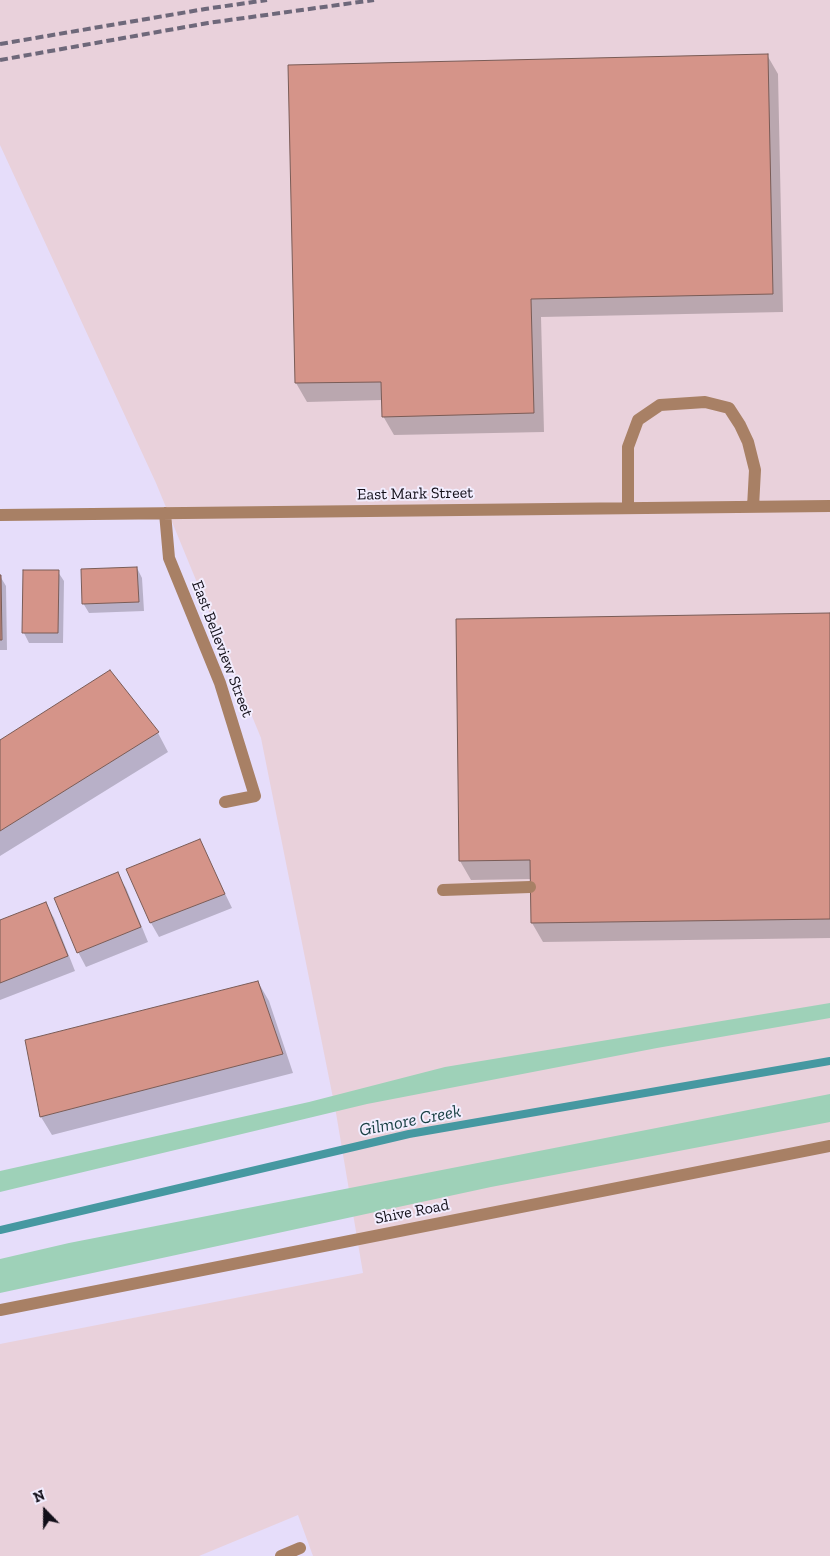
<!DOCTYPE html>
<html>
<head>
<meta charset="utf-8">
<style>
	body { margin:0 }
	#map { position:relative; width:830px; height:1556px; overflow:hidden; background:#e6ddfa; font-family:"Zilla Slab",serif }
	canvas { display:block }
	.north { position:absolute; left:20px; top:1486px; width:50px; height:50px; -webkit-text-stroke:4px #f2edfe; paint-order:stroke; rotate:338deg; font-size:14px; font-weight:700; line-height:20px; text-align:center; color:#120f19 }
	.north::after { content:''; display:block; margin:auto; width:18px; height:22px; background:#120f19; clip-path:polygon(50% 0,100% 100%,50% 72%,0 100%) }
</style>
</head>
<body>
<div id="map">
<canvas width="830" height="1556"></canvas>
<div class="north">N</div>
</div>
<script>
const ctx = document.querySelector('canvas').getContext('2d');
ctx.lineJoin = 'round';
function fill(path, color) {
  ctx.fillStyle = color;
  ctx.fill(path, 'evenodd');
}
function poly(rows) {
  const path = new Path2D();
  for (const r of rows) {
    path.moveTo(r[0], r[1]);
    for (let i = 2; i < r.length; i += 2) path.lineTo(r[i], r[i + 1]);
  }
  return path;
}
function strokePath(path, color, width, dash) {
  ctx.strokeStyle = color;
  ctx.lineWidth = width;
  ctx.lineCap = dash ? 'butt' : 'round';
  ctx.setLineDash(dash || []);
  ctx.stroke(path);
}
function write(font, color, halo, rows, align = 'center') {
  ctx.font = font + ' "Zilla Slab",serif';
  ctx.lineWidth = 4;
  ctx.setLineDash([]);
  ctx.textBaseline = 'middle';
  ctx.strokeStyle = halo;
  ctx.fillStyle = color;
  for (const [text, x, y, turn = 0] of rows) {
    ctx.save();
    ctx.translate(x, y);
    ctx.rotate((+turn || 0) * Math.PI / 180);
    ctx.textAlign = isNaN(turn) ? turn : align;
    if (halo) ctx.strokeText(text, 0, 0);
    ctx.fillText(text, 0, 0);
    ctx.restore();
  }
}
const industrial = poly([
	[0,0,830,0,830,1556,313,1556,298,1515,199,1556,0,1556,0,1344,363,1273,336,1113,261,738,156,483,0,145]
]);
const green = poly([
	[830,1003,830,1018,657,1048,367,1104,0,1192,0,1171,309,1102,445,1067],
	[830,1094,830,1122,491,1187,0,1293,0,1259,69,1243]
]);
const shadow = poly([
	[767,55,778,74,783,312,541,317,544,432,394,435,383,416,383,400,307,402,296,383,289,66],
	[137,568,142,578,144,611,89,613,83,603],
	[58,572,64,581,63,643,29,643,24,633],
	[0,576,6,586,7,650,0,650],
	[830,615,830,938,543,942,532,923,531,879,471,880,460,861],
	[110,672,158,733,168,752,0,856,0,742],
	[199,840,232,908,159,937,151,923,128,869],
	[117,874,126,888,148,942,86,967,78,952],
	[45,903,54,918,75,971,0,1000,0,922],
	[258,982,269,1001,293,1073,52,1135,41,1117,26,1041]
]);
const stream = poly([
	[0,1230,409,1134,830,1061]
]);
const building = poly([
	[768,54,773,294,531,299,534,413,382,417,381,382,295,383,288,65,768,54],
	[137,567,139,602,82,604,81,569,137,567],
	[23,570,59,570,58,633,22,633,23,570],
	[0,575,1,575,2,640,0,640,0,575],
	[830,613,830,919,531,923,530,860,459,861,456,619,830,613],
	[110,670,159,732,0,831,0,740,110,670],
	[200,839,225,894,150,923,126,869,200,839],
	[118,872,141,927,77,953,54,898,118,872],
	[46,902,68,956,0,983,0,920,46,902],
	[258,981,283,1054,40,1117,25,1040,258,981]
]);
const minor = poly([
	[628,508,628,447,638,420,660,405,705,402,729,408,740,425,748,442,755,470,753,507],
	[165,513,169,558,220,683,255,796,225,802],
	[0,515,830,506],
	[443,890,530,887],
	[0,1310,830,1146],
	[281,1556,300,1548]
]);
const rail = poly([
	[0,44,205,9,267,0],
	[0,60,208,23,374,0]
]);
const streetNames = [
	["East Mark Street",415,494,-1],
	["East Belleview Street",222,649,69],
	["Shive Road",412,1212,-11]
];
const waterNames = [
	["Gilmore Creek",410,1121,-11]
];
fill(industrial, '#e9d1db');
fill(green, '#9ed1b8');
fill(shadow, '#0003');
strokePath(stream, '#4698a1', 8);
fill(building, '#d59489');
strokePath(building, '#7a5c57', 1);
strokePath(minor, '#a88065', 12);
strokePath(rail, '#6e687a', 4, [8, 4]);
write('16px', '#120f19', '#f2edfe', streetNames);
write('italic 18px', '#1a4145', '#f2edfe', waterNames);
</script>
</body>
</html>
